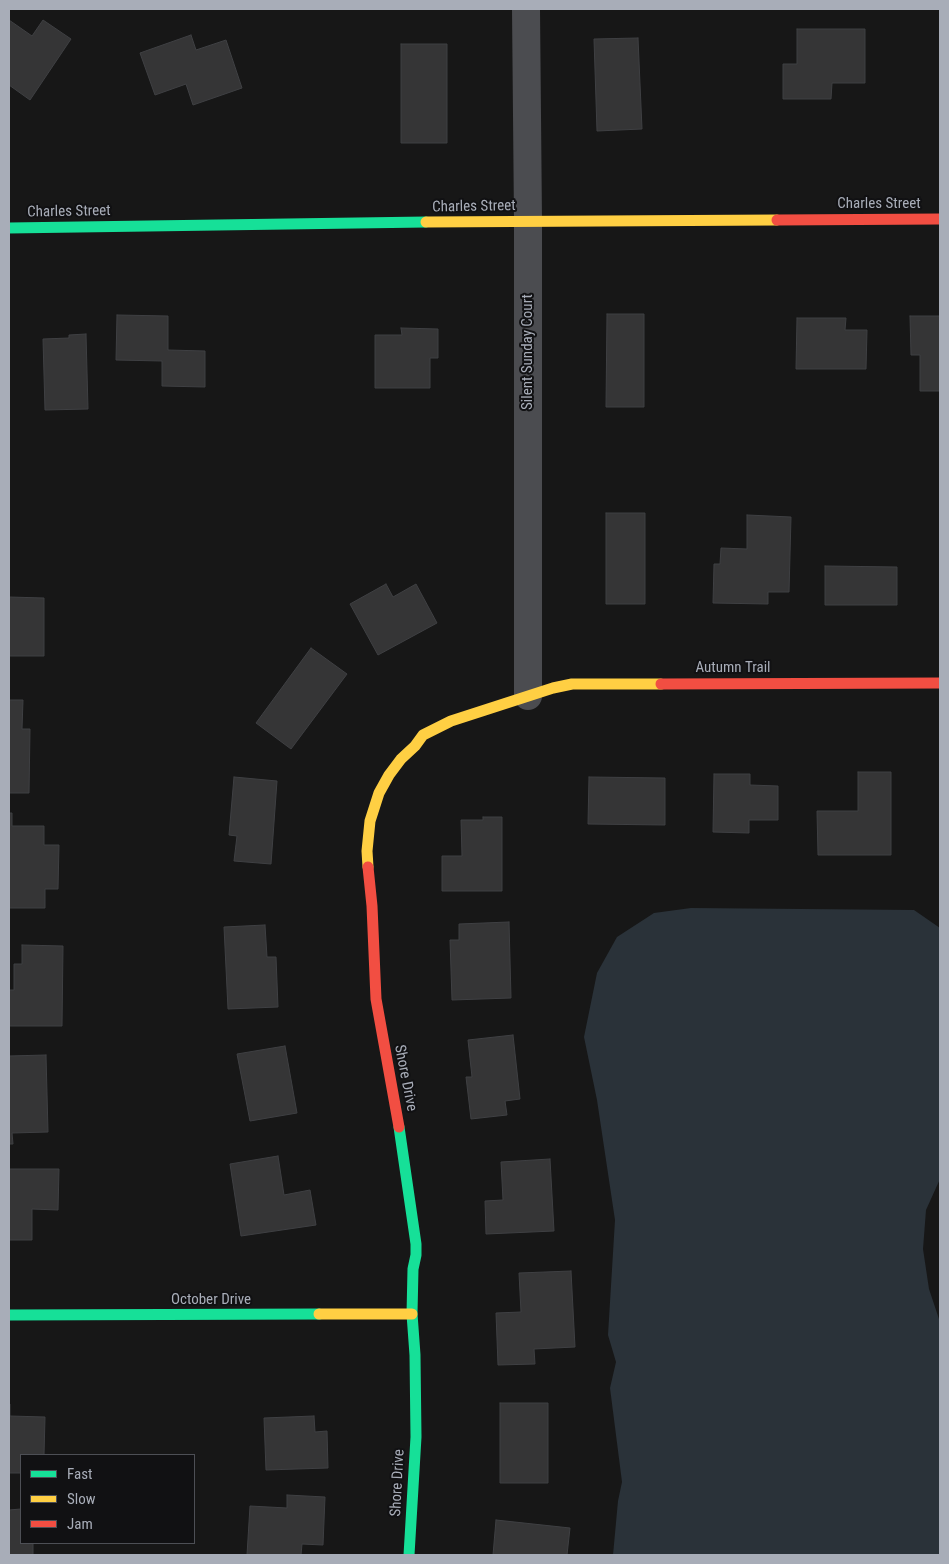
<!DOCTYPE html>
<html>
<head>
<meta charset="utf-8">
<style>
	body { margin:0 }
	#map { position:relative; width:949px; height:1564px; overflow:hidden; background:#171717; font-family:"Roboto Condensed",sans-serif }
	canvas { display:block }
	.frame { position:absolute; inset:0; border:10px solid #a8adb8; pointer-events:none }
	.legend { position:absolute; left:20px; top:1454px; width:175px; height:90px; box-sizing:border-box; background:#111113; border:1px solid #4d4f55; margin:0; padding:6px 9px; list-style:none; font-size:15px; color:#a8adb8 }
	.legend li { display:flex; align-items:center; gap:10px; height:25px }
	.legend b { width:25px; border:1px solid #4d4f55 }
</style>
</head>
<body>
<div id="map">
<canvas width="949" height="1564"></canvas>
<div class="frame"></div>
<ul class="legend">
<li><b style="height:6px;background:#16e098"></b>Fast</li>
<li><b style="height:6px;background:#ffcf43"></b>Slow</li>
<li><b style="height:6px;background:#f24e42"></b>Jam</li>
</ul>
</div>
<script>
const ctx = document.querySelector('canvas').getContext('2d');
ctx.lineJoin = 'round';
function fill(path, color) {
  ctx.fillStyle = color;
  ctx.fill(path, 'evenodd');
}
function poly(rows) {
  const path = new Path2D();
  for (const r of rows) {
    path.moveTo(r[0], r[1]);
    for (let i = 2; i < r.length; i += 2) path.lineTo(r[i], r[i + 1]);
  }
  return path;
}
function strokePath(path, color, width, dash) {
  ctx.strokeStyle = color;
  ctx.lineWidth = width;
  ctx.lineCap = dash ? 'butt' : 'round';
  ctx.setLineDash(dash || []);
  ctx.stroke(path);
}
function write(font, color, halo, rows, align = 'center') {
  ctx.font = font + ' "Roboto Condensed",sans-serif';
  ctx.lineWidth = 4;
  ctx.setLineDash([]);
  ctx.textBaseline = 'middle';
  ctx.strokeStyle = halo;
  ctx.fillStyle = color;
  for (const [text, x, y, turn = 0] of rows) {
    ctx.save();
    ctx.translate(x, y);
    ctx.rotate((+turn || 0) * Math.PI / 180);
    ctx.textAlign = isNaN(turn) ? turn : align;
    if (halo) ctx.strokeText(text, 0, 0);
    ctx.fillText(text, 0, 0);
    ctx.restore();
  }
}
const water = poly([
	[691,908,914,910,940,928,940,1179,926,1210,923,1249,929,1289,940,1322,940,1555,613,1555,618,1501,622,1482,610,1388,616,1362,608,1335,615,1220,597,1100,584,1037,597,973,617,937,654,913]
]);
const building = poly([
	[9,20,32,36,43,20,71,39,30,100,9,85,9,20],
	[797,29,865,29,865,83,832,83,831,99,783,99,783,64,797,64,797,29],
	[191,35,196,50,226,40,242,88,193,105,186,84,155,95,140,53,191,35],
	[638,38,642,129,597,131,594,39,638,38],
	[401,44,447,44,447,143,401,143,401,44],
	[607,314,644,314,644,407,606,407,607,314],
	[117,315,168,316,168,350,205,351,205,387,162,386,162,361,116,360,117,315],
	[910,316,940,316,940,391,920,391,920,355,911,355,910,316],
	[797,318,846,318,845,330,867,330,866,369,796,369,797,318],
	[401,328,438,329,438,358,430,358,430,388,375,388,375,335,402,335,401,328],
	[86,334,88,409,45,410,43,339,69,338,69,335,86,334],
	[606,513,645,513,645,604,606,604,606,513],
	[747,515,791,517,789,592,768,592,768,604,713,603,714,564,720,564,721,548,747,549,747,515],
	[825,566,897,567,897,605,825,605,825,566],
	[386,584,393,597,416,584,437,623,378,655,350,604,386,584],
	[9,597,44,598,44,656,9,656,9,597],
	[311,648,347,674,291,749,256,723,311,648],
	[9,700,23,700,22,729,30,729,29,793,9,793,9,700],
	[858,772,891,772,891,855,818,855,817,811,858,811,858,772],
	[714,774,750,774,750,785,778,786,778,820,749,820,749,833,713,832,714,774],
	[234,777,277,781,271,864,234,861,237,836,229,835,234,777],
	[589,777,665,778,665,825,588,824,589,777],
	[9,813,12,813,12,826,44,826,44,845,59,845,58,889,45,889,45,908,9,908,9,813],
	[483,817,502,817,502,891,442,891,442,856,462,856,461,820,483,820,483,817],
	[509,922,511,998,452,1000,450,940,459,940,459,924,509,922],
	[265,925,267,957,276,957,278,1007,228,1009,224,927,265,925],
	[22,945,63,946,62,1026,9,1026,9,990,14,990,14,964,22,964,22,945],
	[513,1035,520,1099,505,1101,507,1115,471,1119,466,1077,472,1077,468,1040,513,1035],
	[285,1046,297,1113,250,1121,237,1054,285,1046],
	[46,1055,48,1132,12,1133,13,1144,9,1144,9,1056,46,1055],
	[278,1156,284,1195,310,1190,316,1225,241,1236,230,1164,278,1156],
	[550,1159,554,1231,486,1234,485,1201,503,1200,501,1162,550,1159],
	[9,1169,59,1169,58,1210,32,1209,32,1240,9,1240,9,1169],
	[571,1271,575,1347,534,1349,535,1364,498,1365,496,1313,521,1312,519,1273,571,1271],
	[500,1403,548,1403,548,1483,500,1483,500,1403],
	[9,1404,10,1404,10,1416,45,1417,44,1455,21,1455,21,1473,9,1473,9,1404],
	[314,1416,315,1432,327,1431,328,1468,266,1470,264,1418,314,1416],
	[287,1495,325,1497,323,1545,302,1544,301,1555,247,1555,250,1506,287,1508,287,1495],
	[21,1509,21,1543,33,1543,33,1555,9,1555,9,1510,21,1509],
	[496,1520,570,1528,567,1555,493,1555,496,1520]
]);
const street = poly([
	[526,9,528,221,528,696]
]);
const fast = poly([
	[9,228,426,222],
	[399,1127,416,1244,416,1255,413,1269,412,1314,415,1355,416,1437,409,1555],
	[9,1315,319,1314]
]);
const slow = poly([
	[426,222,777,220],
	[368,867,367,851,370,821,379,793,389,775,401,759,415,746,423,735,451,721,553,688,572,684,661,684],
	[319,1314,412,1314]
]);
const jam = poly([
	[777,220,940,219],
	[661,684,940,683],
	[368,867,372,906,376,999,399,1127]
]);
const streetNames = [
	["Charles Street",879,204],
	["Charles Street",474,207,-1],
	["Charles Street",69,212,-1],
	["Silent Sunday Court",528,352,-90],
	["Autumn Trail",733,668],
	["Shore Drive",405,1078,79],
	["October Drive",211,1300],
	["Shore Drive",398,1483,-87]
];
fill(water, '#2a3239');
fill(building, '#353536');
strokePath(building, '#3f4043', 1);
strokePath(street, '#4b4c50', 28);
strokePath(fast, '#16e098', 11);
strokePath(slow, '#ffcf43', 11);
strokePath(jam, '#f24e42', 11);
write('15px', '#a8adb8', '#111113', streetNames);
</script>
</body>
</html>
